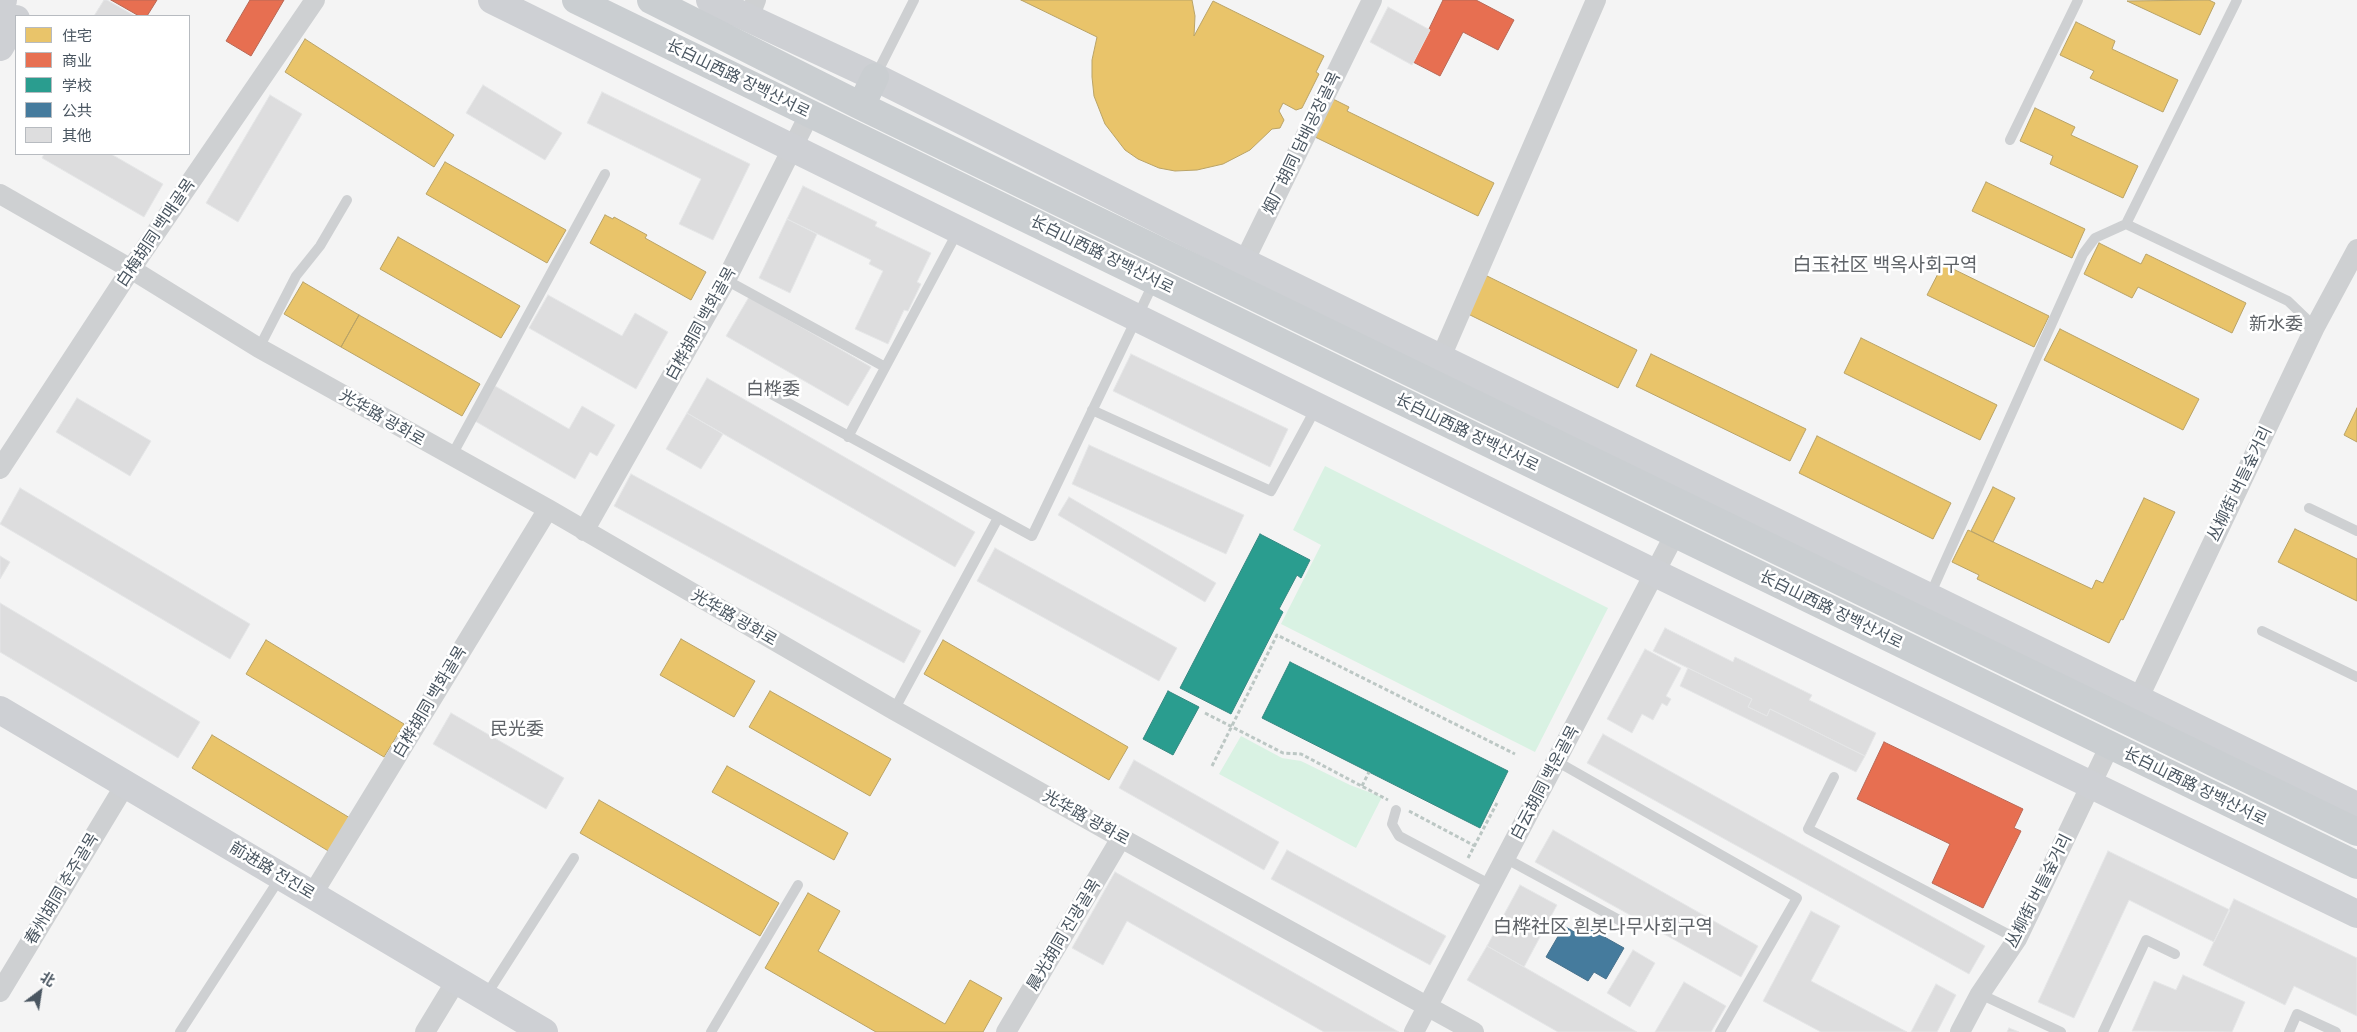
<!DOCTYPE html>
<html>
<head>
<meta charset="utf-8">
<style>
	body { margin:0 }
	#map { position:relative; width:2357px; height:1032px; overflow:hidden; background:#f4f4f4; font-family:Cabin,"Noto Sans SC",sans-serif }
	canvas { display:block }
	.legend { position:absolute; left:15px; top:15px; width:175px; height:140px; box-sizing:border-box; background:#fff; border:1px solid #b7bbc0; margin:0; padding:6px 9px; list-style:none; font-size:15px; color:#4a5661 }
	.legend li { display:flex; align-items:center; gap:10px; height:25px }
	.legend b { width:25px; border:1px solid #b7bbc0 }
	.north { position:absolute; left:15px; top:967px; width:50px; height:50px; -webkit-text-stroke:4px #fff; paint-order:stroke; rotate:31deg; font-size:14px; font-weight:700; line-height:20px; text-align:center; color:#4a5661 }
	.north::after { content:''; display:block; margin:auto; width:18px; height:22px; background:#4a5661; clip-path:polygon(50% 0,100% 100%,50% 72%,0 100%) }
</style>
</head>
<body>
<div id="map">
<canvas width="2357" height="1032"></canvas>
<ul class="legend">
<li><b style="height:14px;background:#e9c46a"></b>住宅</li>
<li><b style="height:14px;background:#e76f51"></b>商业</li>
<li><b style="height:14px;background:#2a9d8f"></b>学校</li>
<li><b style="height:14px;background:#457b9d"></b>公共</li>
<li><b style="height:14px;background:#ddddde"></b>其他</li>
</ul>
<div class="north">北</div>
</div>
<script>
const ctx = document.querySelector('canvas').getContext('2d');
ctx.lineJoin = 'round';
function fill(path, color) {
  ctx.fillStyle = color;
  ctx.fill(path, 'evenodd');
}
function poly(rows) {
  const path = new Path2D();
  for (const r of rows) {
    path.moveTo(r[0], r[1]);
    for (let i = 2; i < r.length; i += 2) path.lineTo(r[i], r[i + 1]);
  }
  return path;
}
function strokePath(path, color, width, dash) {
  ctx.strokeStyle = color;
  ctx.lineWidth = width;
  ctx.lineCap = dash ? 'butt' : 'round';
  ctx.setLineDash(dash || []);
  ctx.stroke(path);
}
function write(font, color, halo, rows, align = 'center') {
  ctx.font = font + ' Cabin,"Noto Sans SC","Noto Sans KR",sans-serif';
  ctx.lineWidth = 5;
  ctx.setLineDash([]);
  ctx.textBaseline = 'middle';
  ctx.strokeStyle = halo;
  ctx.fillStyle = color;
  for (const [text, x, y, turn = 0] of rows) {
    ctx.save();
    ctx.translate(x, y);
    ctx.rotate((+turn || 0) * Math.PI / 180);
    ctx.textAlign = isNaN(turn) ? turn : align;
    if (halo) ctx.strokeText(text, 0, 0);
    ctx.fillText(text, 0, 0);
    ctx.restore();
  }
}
const green = poly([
	[1325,466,1608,608,1535,752,1281,624,1321,545,1293,530],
	[1241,736,1282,758,1301,761,1350,785,1382,797,1356,848,1219,774]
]);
const homes = poly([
	[1021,0,1192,0,1195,16,1194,36,1213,1,1324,56,1316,72,1319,74,1302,108,1296,110,1283,103,1279,111,1284,120,1280,128,1272,129,1250,150,1223,164,1197,170,1175,171,1159,168,1138,159,1125,150,1105,124,1094,96,1092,77,1092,60,1097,37,1021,0],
	[2209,0,2215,3,2200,35,2127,1,2209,0],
	[2076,22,2115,41,2112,49,2178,80,2163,112,2090,78,2094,71,2060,55,2076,22],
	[305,39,454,135,434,167,285,72,305,39],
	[1333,99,1349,107,1347,111,1494,183,1478,216,1315,137,1333,99],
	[2035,108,2075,127,2071,135,2138,166,2123,198,2050,164,2053,156,2020,141,2035,108],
	[445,162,566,230,547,263,426,194,445,162],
	[1986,182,2085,229,2072,258,1972,211,1986,182],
	[605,215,613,219,614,217,647,235,645,238,706,272,691,300,590,243,605,215],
	[398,237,520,306,501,338,380,269,398,237],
	[2099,243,2141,264,2146,254,2246,303,2232,333,2138,287,2132,298,2084,274,2099,243],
	[1943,264,2049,316,2034,347,1927,295,1943,264],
	[1483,274,1637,350,1618,388,1464,312,1483,274],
	[303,282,359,315,341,347,284,314,303,282],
	[359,315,480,384,462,416,341,347,359,315],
	[2060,329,2199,399,2183,430,2044,360,2060,329],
	[1861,338,1997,405,1980,440,1844,373,1861,338],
	[1651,354,1806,429,1790,461,1636,386,1651,354],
	[2357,408,2357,442,2344,435,2357,408],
	[1817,436,1951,503,1933,539,1799,473,1817,436],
	[1993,487,2015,498,1993,542,1971,531,1993,487],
	[2144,498,2175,512,2123,620,2121,619,2109,643,1977,579,1979,575,1952,562,1968,530,2092,589,2096,580,2103,583,2144,498],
	[2295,529,2357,559,2357,601,2278,562,2295,529],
	[681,639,755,681,734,717,660,675,681,639],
	[266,640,404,724,384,757,246,674,266,640],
	[943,640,1128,747,1109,780,924,674,943,640],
	[770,691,891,759,870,796,749,727,770,691],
	[212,735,350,818,330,852,192,768,212,735],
	[727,766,848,833,834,860,712,792,727,766],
	[599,800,779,903,760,936,580,833,599,800],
	[808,893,840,911,818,951,945,1024,970,980,1002,998,983,1032,876,1032,765,968,808,893]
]);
const shops = poly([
	[111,0,157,0,147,16,139,16,111,0],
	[250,0,284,0,251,56,226,41,250,0],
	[1443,0,1476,0,1514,20,1498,50,1463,32,1440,76,1413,62,1443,0],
	[1884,742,2023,809,2014,828,2021,831,1983,908,1932,883,1950,844,1857,799,1884,742]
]);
const schools = poly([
	[1260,534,1310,560,1301,578,1297,575,1279,609,1283,612,1231,714,1180,688,1260,534],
	[1290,662,1508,771,1480,828,1262,718,1290,662],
	[1168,691,1199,707,1173,755,1143,739,1168,691]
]);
const public = poly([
	[1583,925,1624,948,1606,979,1594,972,1588,981,1546,957,1564,926,1578,934,1583,925]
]);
const building = poly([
	[104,0,107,0,135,16,94,16,104,0],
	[1388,7,1430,30,1412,65,1370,42,1388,7],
	[483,85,562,133,545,160,466,113,483,85],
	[602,92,750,164,713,240,679,224,701,179,587,123,602,92],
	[270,95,302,114,238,222,206,203,270,95],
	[44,154,111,154,163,184,144,217,42,158,44,154],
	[803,186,877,222,875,226,931,253,917,282,921,284,908,311,904,310,888,344,855,329,883,271,869,264,871,260,787,219,803,186],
	[787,219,817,234,790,293,759,278,787,219],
	[548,295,622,336,635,313,668,332,636,389,529,328,548,295],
	[749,297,871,367,848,406,726,336,749,297],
	[1131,354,1288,429,1270,467,1113,391,1131,354],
	[707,378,975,532,955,567,687,413,707,378],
	[495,386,569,429,582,406,615,425,597,456,590,452,575,479,475,421,495,386],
	[77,398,151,441,130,476,56,432,77,398],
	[687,413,723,434,701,469,666,449,687,413],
	[1089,445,1244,515,1226,554,1072,484,1089,445],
	[631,474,921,631,904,663,614,506,631,474],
	[20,488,250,624,230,659,0,524,20,488],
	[1069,497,1216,583,1205,602,1058,515,1069,497],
	[995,548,1177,648,1159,681,977,581,995,548],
	[0,556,10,562,0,579,0,556],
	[0,603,200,722,178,758,0,652,0,603],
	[1665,628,1733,662,1735,657,1812,695,1809,700,1876,733,1865,756,1770,709,1767,716,1748,707,1752,699,1653,651,1665,628],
	[1645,649,1681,668,1666,696,1671,699,1667,706,1662,703,1653,720,1642,714,1632,733,1607,719,1645,649],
	[1688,668,1752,699,1748,707,1767,716,1770,709,1865,756,1856,772,1680,686,1688,668],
	[451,713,564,778,546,809,433,744,451,713],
	[1603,734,1985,946,1969,974,1587,763,1603,734],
	[1134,760,1279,842,1264,870,1119,788,1134,760],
	[1553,830,1758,946,1741,977,1535,862,1553,830],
	[1287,850,1446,936,1430,965,1271,879,1287,850],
	[2108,851,2230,910,2214,942,2129,900,2074,1018,2038,1002,2108,851],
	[1115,872,1399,1032,1324,1032,1127,921,1103,965,1072,948,1115,872],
	[1520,885,1557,905,1524,967,1487,946,1520,885],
	[2234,899,2357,958,2357,1016,2294,986,2285,1005,2203,965,2234,899],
	[1811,911,1840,926,1811,981,1907,1032,1821,1032,1763,1001,1811,911],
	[1487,946,1524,967,1637,1032,1558,1032,1467,980,1487,946],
	[1633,950,1655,963,1630,1007,1607,993,1633,950],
	[2183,975,2245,1002,2232,1032,2132,1031,2154,981,2176,990,2183,975],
	[1684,982,1726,1006,1711,1032,1655,1032,1684,982],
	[1936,984,1956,995,1937,1032,1911,1032,1936,984],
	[2009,1028,2019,1032,2007,1032,2009,1028]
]);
const path = poly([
	[1205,713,1283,753,1301,754,1388,800],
	[1212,766,1277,635,1515,754],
	[1362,786,1369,772],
	[1409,811,1475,846],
	[1468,858,1497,803]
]);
const lane = poly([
	[875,77,914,0],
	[2010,140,2078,0],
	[2126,224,2288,301,2315,327],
	[726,280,885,367],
	[259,348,296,276,320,246,347,200],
	[764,390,1032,536,1154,282],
	[1092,410,1271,491,1316,408],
	[848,437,958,231],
	[451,457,605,174],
	[2309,508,2357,531],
	[1930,595,2083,254,2095,238,2126,224,2237,0],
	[2262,631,2357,677],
	[894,710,998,518],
	[1556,761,1797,898,1720,1032],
	[1834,777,1808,829,2017,939],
	[1396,810,1392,824,1399,836,1491,885],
	[1505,858,1619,920],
	[1980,994,2061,1032],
	[485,997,574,858],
	[180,1032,280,878],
	[711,1032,798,885],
	[2103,1032,2146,940,2175,954],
	[2289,1032,2297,1014,2336,1032]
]);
const street = poly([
	[749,18,756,0],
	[0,194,131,269,259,348,548,509,894,710,1121,838,1474,1032],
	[1238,274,1372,0],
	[1441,357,1596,0],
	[0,469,131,269,315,0],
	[584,531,726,280,810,113],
	[2133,710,2315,327,2357,249],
	[312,895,548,509],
	[0,992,125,785],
	[425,1032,456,981],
	[1006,1032,1121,838],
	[1414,1032,1675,534],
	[1960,1032,1980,994,2017,939,2110,745]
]);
const secondary = poly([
	[492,0,1655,573,2357,914],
	[710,0,875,77,1244,262,2357,806],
	[0,5,3,0],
	[0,47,16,19],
	[0,710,544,1032]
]);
const primary = poly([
	[576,0,2357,865],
	[651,0,861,106,2357,832],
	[861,106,875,77]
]);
const streetNames = [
	["长白山西路 장백산서로",738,79,26],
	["烟厂胡同 담배공장골목",1302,143,-64],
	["白梅胡同 백매골목",156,233,-56],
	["长白山西路 장백산서로",1102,255,26],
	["白桦胡同 백화골목",701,324,-61],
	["光华路 광화로",382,418,30],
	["长白山西路 장백산서로",1467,433,26],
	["丛柳街 버들숲거리",2240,484,-64],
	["长白山西路 장백산서로",1831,610,26],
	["光华路 광화로",734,618,30],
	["白桦胡同 백화골목",430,702,-59],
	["白云胡同 백운골목",1545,783,-62],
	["长白山西路 장백산서로",2195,787,26],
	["光华路 광화로",1086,818,29],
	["前进路 전진로",272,871,31],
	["春州胡同 춘주골목",62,889,-59],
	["丛柳街 버들숲거리",2039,891,-63],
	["晨光胡同 진광골목",1064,935,-59]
];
const neighbourhoodNames = [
	["新水委",2276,325],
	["白桦委",773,390],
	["民光委",517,730]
];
const quarterNames = [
	["白玉社区 백옥사회구역",1885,265],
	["白桦社区 흰봇나무사회구역",1603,927]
];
fill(green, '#d9f2e3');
fill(homes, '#e9c46a');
strokePath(homes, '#b9a367', 1);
fill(shops, '#e76f51');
strokePath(shops, '#b86856', 1);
fill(schools, '#2a9d8f');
strokePath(schools, '#348881', 1);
fill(public, '#457b9d');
strokePath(public, '#46708b', 1);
fill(building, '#ddddde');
strokePath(building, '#e5e6e7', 1);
strokePath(path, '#bcc7c4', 3, [4, 2.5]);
strokePath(lane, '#ced0d2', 10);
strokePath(street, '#ced0d2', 20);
strokePath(secondary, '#ced0d4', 28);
strokePath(primary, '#caced1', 28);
write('16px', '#4a5661', '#fff', streetNames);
write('18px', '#5f6368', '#fff', neighbourhoodNames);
write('19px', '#5f6368', '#fff', quarterNames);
</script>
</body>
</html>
